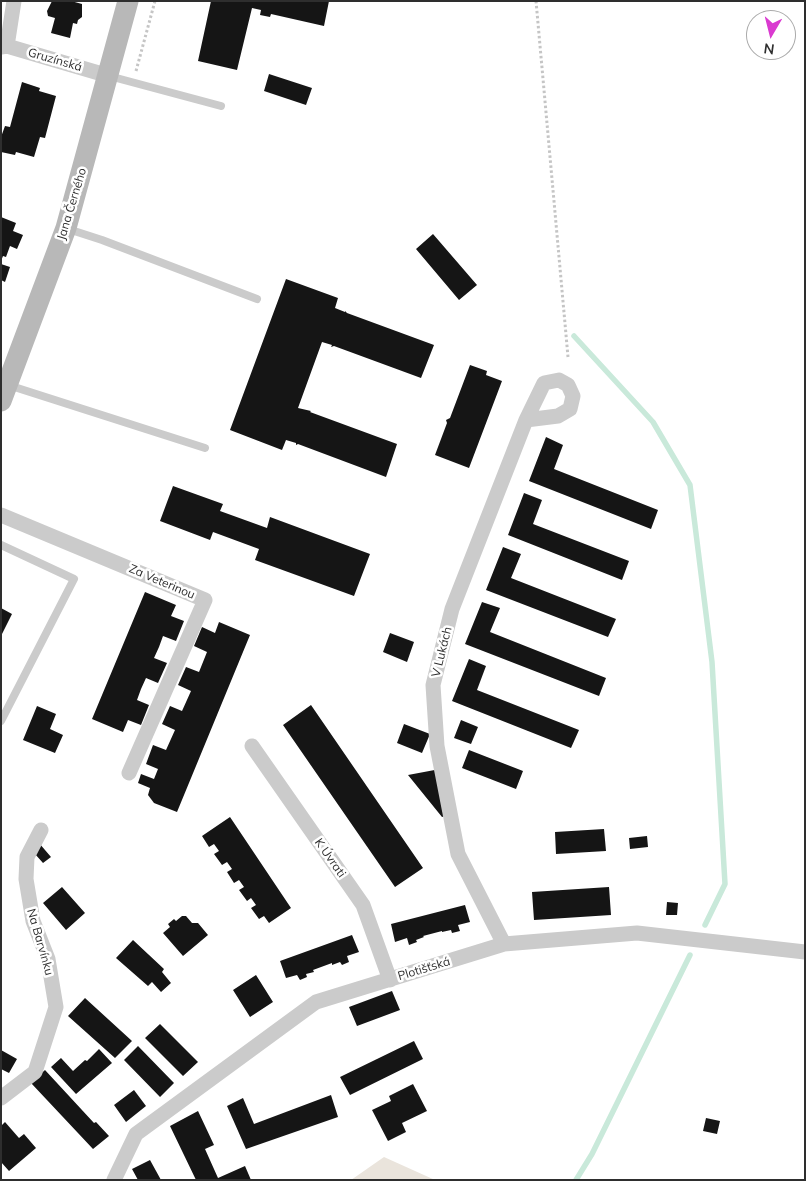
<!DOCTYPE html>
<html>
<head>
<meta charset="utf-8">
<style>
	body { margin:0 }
	#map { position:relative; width:806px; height:1181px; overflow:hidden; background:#fff; font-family:Mulish,sans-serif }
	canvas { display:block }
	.frame { position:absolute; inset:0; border:2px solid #2e2e2e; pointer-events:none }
	.north { position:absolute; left:746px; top:10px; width:50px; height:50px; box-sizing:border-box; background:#fff; border:1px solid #ababab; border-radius:50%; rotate:188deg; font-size:14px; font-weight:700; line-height:20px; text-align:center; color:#2e2e2e }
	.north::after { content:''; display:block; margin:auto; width:18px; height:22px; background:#da3ad0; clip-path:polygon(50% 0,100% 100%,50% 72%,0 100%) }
</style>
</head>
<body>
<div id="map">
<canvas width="806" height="1181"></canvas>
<div class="frame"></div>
<div class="north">N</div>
</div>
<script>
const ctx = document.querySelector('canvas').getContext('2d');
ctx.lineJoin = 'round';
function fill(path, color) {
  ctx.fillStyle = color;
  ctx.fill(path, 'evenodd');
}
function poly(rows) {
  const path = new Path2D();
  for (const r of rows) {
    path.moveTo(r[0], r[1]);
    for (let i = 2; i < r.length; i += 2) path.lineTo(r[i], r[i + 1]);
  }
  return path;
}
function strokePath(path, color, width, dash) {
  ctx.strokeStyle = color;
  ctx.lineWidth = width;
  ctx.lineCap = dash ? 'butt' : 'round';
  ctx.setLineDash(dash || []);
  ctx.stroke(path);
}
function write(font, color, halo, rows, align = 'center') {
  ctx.font = font + ' Mulish,sans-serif';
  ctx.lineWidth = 5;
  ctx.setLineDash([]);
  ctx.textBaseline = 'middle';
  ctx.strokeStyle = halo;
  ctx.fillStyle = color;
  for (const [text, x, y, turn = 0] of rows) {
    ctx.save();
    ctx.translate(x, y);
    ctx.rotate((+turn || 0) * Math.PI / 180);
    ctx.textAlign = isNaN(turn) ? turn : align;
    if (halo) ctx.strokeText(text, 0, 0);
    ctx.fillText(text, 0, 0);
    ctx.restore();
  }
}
const green = poly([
	[384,1157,435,1180,351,1180]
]);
const stream = poly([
	[574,336,653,422,690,485,712,662,725,884,705,925],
	[576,1180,592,1154,690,955]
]);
const building = poly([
	[52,1,71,1,82,4,82,17,78,20,77,24,73,23,70,38,51,33,55,18,48,16,47,11],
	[211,1,329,1,324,26,271,14,270,17,260,15,261,10,252,8,237,70,198,61],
	[269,74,312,88,306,105,264,91],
	[22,82,40,88,39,91,56,96,45,138,40,137,34,157,16,152,15,155,1,152,1,137,5,126,10,127],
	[1,217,16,223,13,231,23,235,17,249,10,246,6,257,3,256,1,261],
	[433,234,477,285,459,300,416,249],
	[1,264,10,267,5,282,1,280],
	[286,279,338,298,335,308,345,312,345,311,347,313,434,345,421,378,334,346,331,347,332,345,322,342,298,408,311,411,310,412,397,444,386,477,298,444,296,445,296,443,286,440,282,450,230,430],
	[470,365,487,371,486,375,502,381,469,468,435,455,447,423,446,420,450,418],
	[546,437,563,445,554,469,658,510,651,529,529,481],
	[173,486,223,504,220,511,267,528,270,517,370,554,354,596,255,560,259,549,213,532,210,540,160,521],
	[524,493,542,500,533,524,629,561,622,580,508,535],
	[503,547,521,554,511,578,616,619,608,637,486,590],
	[145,592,176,605,171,616,184,621,176,641,163,636,159,647,154,658,167,663,158,683,146,678,141,689,137,700,149,705,141,725,128,720,123,732,92,719],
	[482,602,500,608,490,632,606,678,599,696,465,644],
	[1,608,12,614,1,636],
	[219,622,250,635,177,812,154,803,148,795,150,788,138,783,141,774,154,779,158,769,146,764,153,745,166,750,175,730,162,724,170,706,182,711,191,691,178,685,186,667,199,672,207,652,194,646,202,627,215,633],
	[390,633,414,642,407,662,383,652],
	[469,659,486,666,477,690,579,730,571,748,452,701],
	[311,705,423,868,395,887,283,725],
	[37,706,56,714,50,729,63,735,55,753,23,740],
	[461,720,478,727,471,744,454,738],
	[404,724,430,734,422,753,397,743],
	[469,750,523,771,516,789,462,768],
	[440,769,449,815,442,817,408,775],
	[230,817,291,908,269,923,264,916,259,919,251,908,256,905,251,898,247,901,239,890,244,887,239,880,234,883,227,872,232,869,227,862,222,865,214,854,219,851,214,844,209,847,202,836],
	[604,829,606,851,556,854,555,832],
	[647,836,648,847,630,849,629,838],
	[39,843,51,857,43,863,35,854],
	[62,887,85,913,66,930,43,903],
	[609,887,611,915,534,920,532,892],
	[667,902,678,903,677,915,666,915],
	[465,905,470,922,458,925,460,931,452,933,451,930,442,932,442,931,423,936,424,937,416,940,417,942,409,945,407,938,395,942,391,924],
	[182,916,186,916,192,923,198,923,208,935,183,956,163,933,170,927,168,924,174,919,176,921],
	[352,935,359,952,347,956,349,962,342,965,340,962,332,965,332,963,313,970,314,972,306,974,307,977,300,980,297,975,286,978,280,961],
	[133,940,164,969,162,972,171,983,161,992,152,982,148,986,116,958],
	[256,975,273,1002,250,1017,233,990],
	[392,991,400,1010,357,1026,349,1007],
	[85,998,132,1041,115,1058,68,1016],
	[160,1024,198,1062,183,1076,145,1038],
	[414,1041,423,1059,350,1095,340,1077],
	[138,1046,174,1083,160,1097,124,1060],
	[99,1049,112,1063,76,1094,51,1067,61,1058,73,1071,85,1060,87,1061],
	[1,1050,17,1059,9,1073,1,1069],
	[45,1070,94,1123,96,1122,109,1136,93,1149,31,1083],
	[413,1084,427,1111,402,1123,406,1132,388,1141,372,1110,391,1101,389,1096],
	[134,1090,146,1106,126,1122,114,1105],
	[331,1095,338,1117,246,1149,227,1106,243,1098,254,1124],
	[198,1111,214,1145,205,1149,218,1178,245,1166,251,1180,196,1180,170,1126],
	[706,1118,720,1121,717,1134,703,1131],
	[5,1122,19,1138,24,1134,36,1148,9,1171,1,1162,1,1126],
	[150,1160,161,1180,138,1180,132,1169]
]);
const path = poly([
	[536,1,568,357],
	[136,71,155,1]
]);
const lane = poly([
	[109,76,221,106],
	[68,229,102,240,257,299],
	[8,385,205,448],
	[1,545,74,579,1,721]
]);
const street = poly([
	[7,46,14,1],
	[1,47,7,46,109,76],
	[1,515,205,600,129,773],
	[252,746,363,905,390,980],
	[504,944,458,854,437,746,433,685,452,609,526,420,544,383,559,380,568,385,573,396,570,409,558,416,526,420],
	[1,1098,35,1072,56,1007,48,959,33,921,26,879,27,857,41,830],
	[114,1180,136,1134,316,1002,504,944,637,933,805,952]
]);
const secondary = poly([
	[1,401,66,228,128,1]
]);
const streetNames = [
	["Gruzínská",55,60,16],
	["Jana Černého",72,204,-73],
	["Za Veterinou",162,582,23],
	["V Lukách",442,652,-76],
	["K Úvrati",330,858,55],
	["Na Barvínku",40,942,74],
	["Plotišťská",424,969,-17]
];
fill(green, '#eae4dc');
strokePath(stream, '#c9e9da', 5.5);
fill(building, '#151515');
strokePath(path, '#c5c5c5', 3, [2.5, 2.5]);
strokePath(lane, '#cbcbcb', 8);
strokePath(street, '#cbcbcb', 15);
strokePath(secondary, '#b8b8b8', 21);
write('12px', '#2e2e2e', '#fff', streetNames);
</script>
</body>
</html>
